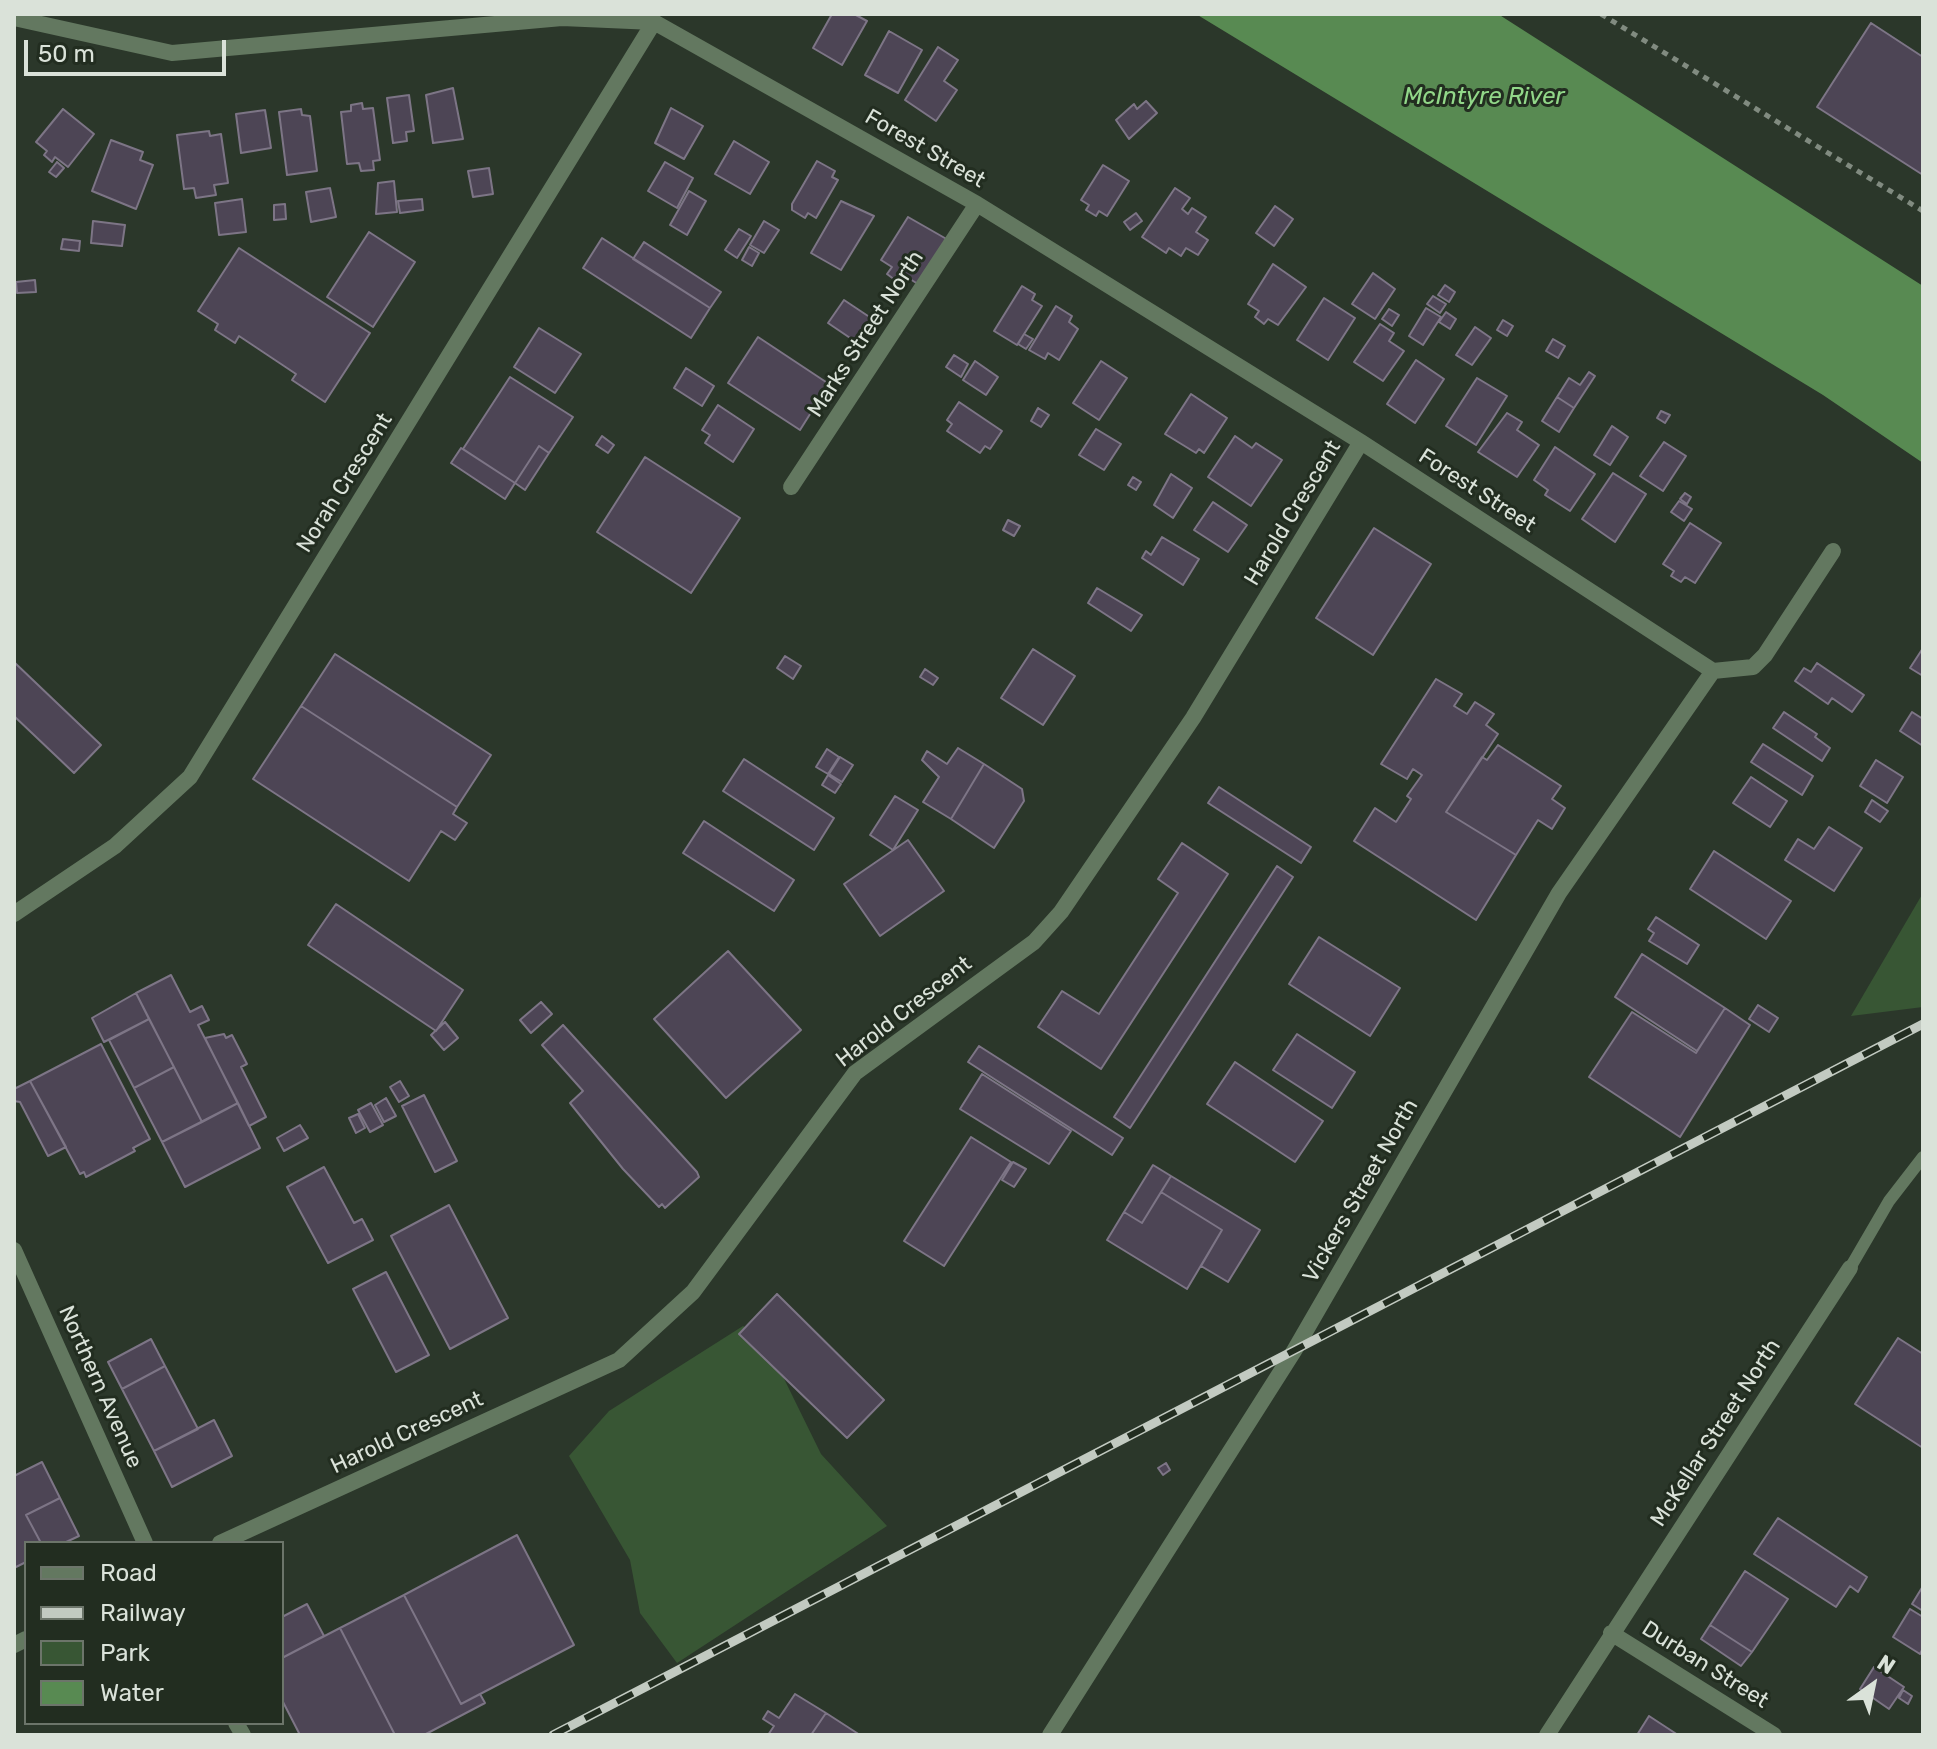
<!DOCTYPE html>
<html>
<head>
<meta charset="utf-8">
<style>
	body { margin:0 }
	#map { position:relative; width:1937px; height:1749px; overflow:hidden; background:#2b372a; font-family:Rubik,sans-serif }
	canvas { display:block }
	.frame { position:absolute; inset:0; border:16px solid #dae2d9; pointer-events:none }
	.legend { position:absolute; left:24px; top:1541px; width:260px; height:184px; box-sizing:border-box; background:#222d20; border:2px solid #6c756a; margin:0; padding:10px 14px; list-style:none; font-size:24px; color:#dae2d9 }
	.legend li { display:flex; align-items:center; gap:16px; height:40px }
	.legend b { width:40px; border:2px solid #6c756a }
	.north { position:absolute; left:1833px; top:1645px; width:80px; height:80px; -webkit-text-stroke:6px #222d20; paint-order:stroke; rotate:33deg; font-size:22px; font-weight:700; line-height:32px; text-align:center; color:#dae2d9 }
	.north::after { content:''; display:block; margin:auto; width:28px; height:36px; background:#dae2d9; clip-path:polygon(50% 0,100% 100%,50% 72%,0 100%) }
	.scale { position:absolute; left:24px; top:40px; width:202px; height:36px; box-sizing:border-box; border:4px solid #dae2d9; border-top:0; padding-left:10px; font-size:24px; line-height:28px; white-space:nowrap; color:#dae2d9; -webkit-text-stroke:6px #222d20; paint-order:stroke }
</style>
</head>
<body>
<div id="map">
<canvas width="1937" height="1749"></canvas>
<div class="frame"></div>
<ul class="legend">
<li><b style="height:10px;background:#637860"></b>Road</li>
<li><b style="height:10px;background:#c2cac1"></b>Railway</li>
<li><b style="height:22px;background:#385634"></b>Park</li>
<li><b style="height:22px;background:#588a52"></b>Water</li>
</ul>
<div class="north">N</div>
<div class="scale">50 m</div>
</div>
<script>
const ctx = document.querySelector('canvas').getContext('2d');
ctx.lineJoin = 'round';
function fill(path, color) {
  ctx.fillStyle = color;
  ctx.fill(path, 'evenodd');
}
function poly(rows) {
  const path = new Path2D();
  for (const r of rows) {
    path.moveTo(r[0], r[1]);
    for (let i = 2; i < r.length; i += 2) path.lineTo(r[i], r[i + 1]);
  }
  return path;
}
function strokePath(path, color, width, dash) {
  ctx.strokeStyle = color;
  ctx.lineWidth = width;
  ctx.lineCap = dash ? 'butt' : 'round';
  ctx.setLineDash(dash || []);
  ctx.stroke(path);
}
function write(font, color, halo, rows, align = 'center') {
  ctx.font = font + ' Rubik,sans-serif';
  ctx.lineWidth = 6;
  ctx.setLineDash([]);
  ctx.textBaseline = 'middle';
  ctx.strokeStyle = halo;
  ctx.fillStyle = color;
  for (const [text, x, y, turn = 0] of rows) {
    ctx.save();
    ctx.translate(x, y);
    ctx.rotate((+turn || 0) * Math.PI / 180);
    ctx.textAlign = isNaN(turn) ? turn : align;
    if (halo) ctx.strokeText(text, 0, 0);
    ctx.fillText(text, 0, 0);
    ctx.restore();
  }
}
const green = poly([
	[1923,893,1923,1007,1851,1016],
	[743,1326,764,1338,821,1454,887,1526,677,1663,640,1613,630,1560,569,1456,609,1411]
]);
const water = poly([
	[1196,14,1498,14,1923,286,1923,463,1823,395]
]);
const building = poly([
	[832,14,854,14,867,21,842,65,813,48,832,14],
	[1871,23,1923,57,1923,175,1817,107,1871,23],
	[889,31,922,50,898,93,865,75,889,31],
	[938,47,958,60,944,81,957,90,936,121,905,100,938,47],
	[453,88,463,139,433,143,426,95,453,88],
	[409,95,414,131,406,132,407,141,393,143,387,98,409,95],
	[1146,101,1157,113,1129,139,1116,120,1134,104,1137,109,1146,101],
	[362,103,363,109,373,108,380,160,373,161,374,170,361,171,359,163,347,164,341,112,351,111,351,105,362,103],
	[671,108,703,126,684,159,655,143,671,108],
	[63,109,94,134,68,167,55,157,52,162,44,155,47,151,36,142,63,109],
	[301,109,302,115,310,116,317,171,287,175,279,112,301,109],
	[265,110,271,148,241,153,236,114,265,110],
	[209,131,210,136,221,134,228,183,214,185,216,195,196,198,194,188,184,189,177,135,209,131],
	[111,140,143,152,140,160,153,165,136,209,92,191,111,140],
	[734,141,769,162,750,194,715,174,734,141],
	[817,161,835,171,832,177,838,180,816,218,808,213,805,218,792,210,792,204,817,161],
	[57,162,64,168,56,177,49,172,57,162],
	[665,162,693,178,677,208,648,191,665,162],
	[1103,165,1129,181,1107,216,1099,211,1096,216,1086,210,1089,205,1081,200,1103,165],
	[489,168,493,194,473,197,468,171,489,168],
	[394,181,397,212,376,214,378,183,394,181],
	[330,188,336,217,311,222,306,192,330,188],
	[1175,188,1190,198,1182,209,1188,214,1192,208,1206,217,1196,232,1208,240,1198,255,1186,248,1181,256,1169,248,1166,253,1142,237,1175,188],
	[689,191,706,201,687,235,670,225,689,191],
	[242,199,246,232,219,235,215,203,242,199],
	[422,199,423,210,400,213,398,201,422,199],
	[841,201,874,216,841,270,811,253,841,201],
	[285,204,286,219,274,220,274,205,285,204],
	[1275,206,1293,219,1274,246,1256,233,1275,206],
	[1136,213,1142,221,1130,230,1124,222,1136,213],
	[908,217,950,241,921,286,899,272,895,280,887,274,892,267,881,260,908,217],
	[93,221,125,225,122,246,91,243,93,221],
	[764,221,779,230,764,253,750,245,764,221],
	[739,229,751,236,737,258,725,250,739,229],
	[369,232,415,262,373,327,327,297,369,232],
	[602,238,710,308,691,338,583,268,602,238],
	[63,239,80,241,79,251,61,249,63,239],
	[644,242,721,292,710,308,633,259,644,242],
	[749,247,759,253,752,266,742,260,749,247],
	[239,248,370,333,325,402,292,380,296,374,239,336,235,343,215,330,218,324,198,311,239,248],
	[1273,264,1306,287,1278,325,1268,319,1264,324,1255,317,1259,311,1248,304,1273,264],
	[1373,273,1395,289,1375,319,1352,304,1373,273],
	[35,280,36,292,17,293,16,282,35,280],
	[1445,285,1455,292,1449,302,1438,295,1445,285],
	[1022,286,1035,294,1032,300,1042,306,1017,345,994,331,1022,286],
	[1433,296,1446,304,1440,313,1427,304,1433,296],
	[1324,298,1355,318,1328,360,1297,340,1324,298],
	[844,300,874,320,859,344,828,323,844,300],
	[1056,306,1072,316,1069,322,1078,329,1059,360,1048,353,1045,359,1029,350,1056,306],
	[1426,308,1441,317,1423,345,1409,336,1426,308],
	[1389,309,1399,315,1392,326,1382,319,1389,309],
	[1446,312,1456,319,1450,329,1439,322,1446,312],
	[1503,320,1513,326,1507,336,1497,330,1503,320],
	[1380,324,1394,333,1389,341,1404,351,1383,381,1354,362,1380,324],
	[1475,327,1491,338,1472,365,1456,355,1475,327],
	[539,328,581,354,555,393,514,367,539,328],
	[1024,334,1033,339,1026,349,1018,344,1024,334],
	[758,337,829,384,800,430,728,383,758,337],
	[1553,339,1565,346,1558,358,1546,351,1553,339],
	[954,355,968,364,961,377,946,367,954,355],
	[1416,360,1444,379,1415,423,1387,404,1416,360],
	[975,361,998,377,986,395,963,380,975,361],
	[1101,361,1127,378,1099,420,1073,403,1101,361],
	[686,368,714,386,702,406,674,388,686,368],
	[1589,372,1595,376,1574,408,1557,397,1569,378,1580,385,1589,372],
	[510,377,573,417,549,453,539,446,515,483,463,449,510,377],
	[1477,378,1507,396,1476,445,1446,426,1477,378],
	[1191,394,1227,418,1204,453,1199,449,1196,453,1165,434,1191,394],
	[1557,397,1574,408,1559,432,1542,421,1557,397],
	[959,402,1002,431,990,449,985,446,980,453,947,431,952,424,947,420,959,402],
	[718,405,754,429,733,462,705,443,710,435,702,430,718,405],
	[1038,408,1049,415,1041,427,1031,421,1038,408],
	[1661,411,1670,415,1665,423,1657,418,1661,411],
	[1507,413,1522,422,1517,430,1539,445,1517,477,1478,452,1507,413],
	[1612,426,1628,437,1610,465,1594,455,1612,426],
	[1096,429,1121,444,1104,470,1079,455,1096,429],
	[602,436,614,445,608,453,596,445,602,436],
	[1235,436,1252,448,1256,443,1282,460,1251,506,1208,477,1235,436],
	[1664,442,1686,456,1663,491,1640,476,1664,442],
	[539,446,549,453,525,490,515,483,539,446],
	[1555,447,1595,474,1570,511,1545,495,1548,490,1534,480,1555,447],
	[461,448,515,483,505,499,451,463,461,448],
	[645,457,740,518,691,593,597,532,645,457],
	[1613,473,1646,494,1615,542,1582,519,1613,473],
	[1171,474,1192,488,1173,518,1154,505,1171,474],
	[1133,477,1141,482,1136,490,1128,485,1133,477],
	[1685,493,1691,497,1687,504,1680,499,1685,493],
	[1679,501,1692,509,1684,521,1671,512,1679,501],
	[1213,502,1247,525,1228,552,1194,530,1213,502],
	[1008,520,1020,526,1014,536,1003,530,1008,520],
	[1690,523,1721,543,1695,583,1685,577,1681,582,1671,576,1674,571,1663,564,1690,523],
	[1374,528,1431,564,1373,655,1316,618,1374,528],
	[1162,537,1199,559,1183,585,1142,558,1146,551,1151,555,1162,537],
	[1097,588,1142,615,1131,631,1088,603,1097,588],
	[1923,648,1923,676,1910,668,1923,648],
	[1033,649,1075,676,1043,725,1001,698,1033,649],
	[335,654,491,755,457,807,301,706,335,654],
	[785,656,801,666,793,679,777,668,785,656],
	[14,662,101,745,74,773,14,716,14,662],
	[1817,663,1864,695,1852,712,1832,698,1828,704,1795,681,1804,668,1811,672,1817,663],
	[925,669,938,678,933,685,920,677,925,669],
	[1436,679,1462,694,1454,706,1467,714,1475,702,1494,714,1486,725,1498,734,1446,812,1516,855,1476,920,1354,841,1375,808,1396,822,1411,799,1407,796,1422,775,1413,769,1407,779,1381,764,1436,679],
	[301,706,457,807,453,814,467,823,455,840,441,831,409,881,253,779,301,706],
	[1784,712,1817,734,1815,737,1830,748,1822,761,1773,728,1784,712],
	[1912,712,1923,719,1923,746,1900,731,1912,712],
	[1763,744,1813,776,1802,795,1751,762,1763,744],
	[1498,745,1561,786,1552,799,1565,808,1552,829,1538,820,1516,855,1446,812,1482,757,1487,760,1498,745],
	[958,748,984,764,951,819,923,802,939,777,922,760,927,751,947,764,958,748],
	[827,749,839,757,828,774,816,767,827,749],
	[840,757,853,765,842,782,829,774,840,757],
	[744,759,834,818,814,850,723,791,744,759],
	[1876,760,1903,777,1887,803,1860,786,1876,760],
	[984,764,1022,789,1024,801,994,848,951,819,984,764],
	[828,775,841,784,835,793,822,785,828,775],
	[1751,777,1787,801,1770,827,1733,803,1751,777],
	[1219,787,1311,847,1301,863,1208,803,1219,787],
	[895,796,918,810,893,850,870,835,895,796],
	[1872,800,1888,811,1880,822,1865,812,1872,800],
	[704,821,794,880,774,911,683,853,704,821],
	[1829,827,1862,848,1834,891,1785,860,1798,839,1814,849,1829,827],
	[908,840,944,891,880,936,844,884,908,840],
	[1182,843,1228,874,1101,1069,1038,1027,1062,991,1099,1014,1178,893,1158,879,1182,843],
	[1714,851,1791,901,1766,939,1690,889,1714,851],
	[1277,866,1293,877,1130,1128,1114,1117,1277,866],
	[336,904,463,990,436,1031,308,945,336,904],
	[1656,917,1699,945,1687,964,1649,941,1654,933,1648,929,1656,917],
	[1319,937,1400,988,1370,1036,1289,984,1319,937],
	[728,951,801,1030,726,1098,654,1019,728,951],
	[1642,954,1725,1008,1697,1051,1615,997,1642,954],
	[171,975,190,1012,202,1006,209,1020,198,1025,238,1103,202,1122,136,993,171,975],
	[136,993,149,1019,104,1042,92,1018,136,993],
	[541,1002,552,1014,531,1033,520,1020,541,1002],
	[1758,1005,1778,1018,1769,1032,1749,1019,1758,1005],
	[1725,1008,1750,1025,1680,1137,1589,1077,1632,1012,1696,1053,1725,1008],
	[149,1019,174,1067,134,1088,109,1040,149,1019],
	[445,1022,458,1038,444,1050,431,1035,445,1022],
	[563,1025,697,1172,699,1177,665,1208,662,1204,659,1207,623,1169,570,1103,583,1091,542,1045,563,1025],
	[224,1034,226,1038,232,1035,247,1064,241,1067,266,1117,249,1126,205,1038,224,1034],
	[1297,1034,1355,1072,1332,1108,1273,1070,1297,1034],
	[101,1044,150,1139,133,1148,135,1151,86,1177,84,1172,80,1174,30,1081,101,1044],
	[979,1046,1123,1138,1112,1155,968,1062,979,1046],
	[1235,1062,1323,1121,1295,1162,1207,1104,1235,1062],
	[174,1067,202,1122,162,1142,134,1088,174,1067],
	[982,1074,1071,1131,1049,1164,960,1109,982,1074],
	[30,1081,66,1147,48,1156,20,1102,14,1101,14,1089,30,1081],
	[400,1081,409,1096,399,1102,390,1087,400,1081],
	[424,1095,457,1161,435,1172,402,1106,424,1095],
	[386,1098,396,1116,384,1122,375,1105,386,1098],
	[238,1103,260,1148,185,1187,162,1142,238,1103],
	[371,1103,383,1125,370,1132,358,1110,371,1103],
	[358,1114,365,1128,356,1133,349,1118,358,1114],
	[300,1125,308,1138,284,1151,277,1138,300,1125],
	[971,1137,1011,1162,944,1266,904,1241,971,1137],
	[1013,1162,1026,1169,1014,1187,1002,1180,1013,1162],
	[1153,1165,1171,1176,1142,1223,1124,1212,1153,1165],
	[324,1167,354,1223,362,1219,373,1240,328,1263,287,1187,324,1167],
	[1171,1176,1260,1230,1228,1282,1201,1266,1222,1230,1161,1192,1171,1176],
	[1161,1192,1222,1230,1187,1289,1107,1240,1124,1212,1142,1223,1161,1192],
	[449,1205,508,1318,450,1349,391,1236,449,1205],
	[386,1272,429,1355,396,1372,353,1289,386,1272],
	[777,1294,884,1400,847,1438,739,1334,777,1294],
	[1898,1338,1923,1354,1923,1448,1855,1404,1898,1338],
	[151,1339,165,1366,122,1389,108,1362,151,1339],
	[165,1366,198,1429,154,1451,122,1389,165,1366],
	[214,1420,232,1456,172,1487,154,1451,214,1420],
	[42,1462,60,1498,26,1515,41,1543,26,1543,26,1562,14,1568,14,1476,42,1462],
	[1166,1463,1170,1470,1163,1475,1158,1468,1166,1463],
	[60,1498,79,1536,64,1543,41,1543,26,1515,60,1498],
	[1778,1518,1867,1577,1858,1592,1850,1586,1836,1607,1754,1554,1778,1518],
	[517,1535,574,1645,461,1704,404,1595,517,1535],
	[1745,1571,1788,1599,1752,1652,1710,1625,1745,1571],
	[1923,1586,1923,1611,1912,1604,1923,1586],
	[404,1595,461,1704,480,1694,485,1703,424,1735,395,1735,340,1628,404,1595],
	[307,1604,324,1636,282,1658,282,1617,307,1604],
	[1910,1609,1923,1617,1923,1648,1920,1654,1893,1637,1910,1609],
	[1710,1625,1752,1652,1741,1666,1701,1639,1710,1625],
	[340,1628,395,1735,300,1735,282,1700,282,1658,340,1628],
	[1874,1667,1904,1687,1889,1709,1860,1689,1874,1667],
	[1903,1690,1912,1696,1908,1704,1899,1698,1903,1690],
	[795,1694,826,1713,811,1735,768,1735,774,1726,763,1719,768,1711,779,1718,795,1694],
	[826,1713,860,1735,811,1735,826,1713],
	[1649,1716,1678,1735,1637,1735,1649,1716]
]);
const path = poly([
	[1601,14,1923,211]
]);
const lane = poly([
	[1850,1268,1889,1201,1923,1157]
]);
const street = poly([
	[14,18,172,53,562,18,654,22,977,204,1361,442,1713,671],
	[791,487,977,204],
	[1713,671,1753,667,1765,655,1833,551],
	[14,914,115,846,190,777,654,22],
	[14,1250,145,1543],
	[220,1543,619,1360,693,1292,855,1073,1034,942,1061,912,1193,718,1361,442],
	[1611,1633,1774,1735],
	[14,1645,26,1639],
	[236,1723,243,1735],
	[1050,1735,1294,1351,1559,893,1713,671],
	[1547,1735,1850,1268]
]);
const rail = poly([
	[553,1735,1923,1024]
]);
const streetNames = [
	["Forest Street",925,149,30],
	["Marks Street North",866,334,-57],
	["Norah Crescent",345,483,-58],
	["Forest Street",1477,491,33],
	["Harold Crescent",1293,513,-59],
	["Harold Crescent",904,1012,-38],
	["Vickers Street North",1361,1191,-60],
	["Northern Avenue",100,1387,66],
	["Harold Crescent",407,1433,-25],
	["McKellar Street North",1716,1433,-57],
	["Durban Street",1705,1665,32]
];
const waterNames = [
	["McIntyre River",1484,97]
];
fill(green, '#385634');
fill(water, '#588a52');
fill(building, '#4d4555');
strokePath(building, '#7d7586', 2);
strokePath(path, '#818b80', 5, [6, 6]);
strokePath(lane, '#637860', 12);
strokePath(street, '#637860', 16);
strokePath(rail, '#c2cac1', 9);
strokePath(rail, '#222d20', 6, [18]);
write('22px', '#dae2d9', '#222d20', streetNames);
write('italic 24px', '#92d889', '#222d20', waterNames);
</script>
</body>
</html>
